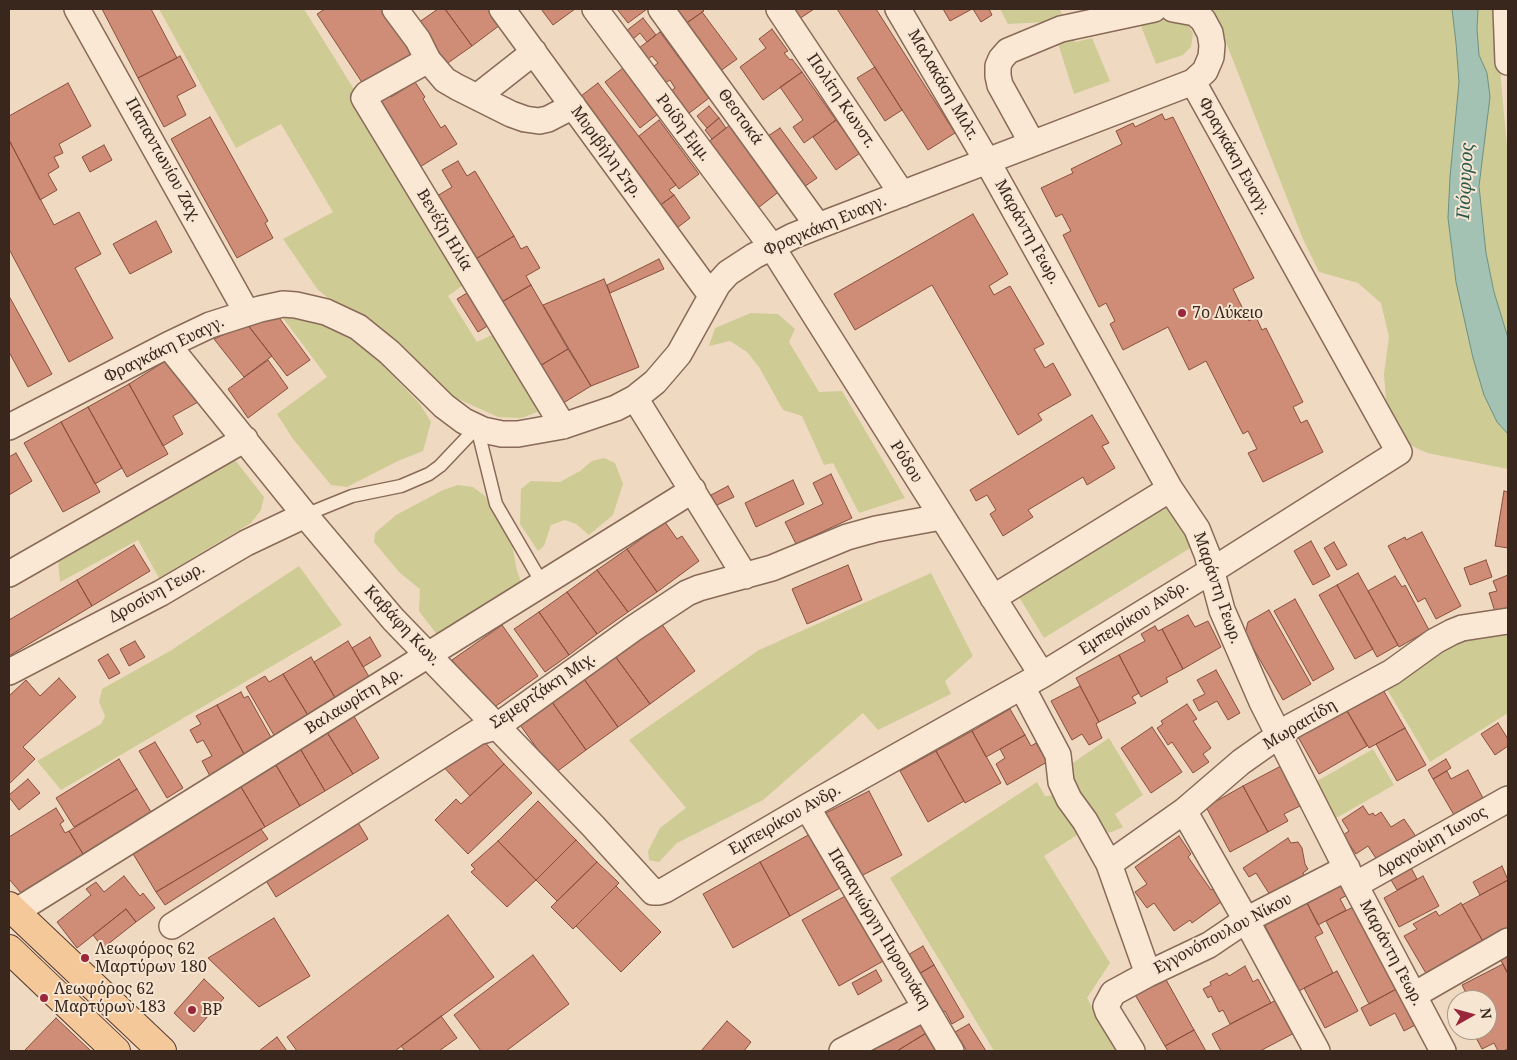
<!DOCTYPE html>
<html>
<head>
<meta charset="utf-8">
<style>
	body { margin:0 }
	#map { position:relative; width:1517px; height:1060px; overflow:hidden; background:#efdac1; font-family:"Noto Serif",serif }
	canvas { display:block }
	.frame { position:absolute; inset:0; border:10px solid #39261d; pointer-events:none }
	.north { position:absolute; left:1447px; top:990px; width:50px; height:50px; box-sizing:border-box; background:#f6e5d1; border:1px solid #aa9989; border-radius:50%; rotate:83deg; font-size:14px; font-weight:700; line-height:20px; text-align:center; color:#39261d }
	.north::after { content:''; display:block; margin:auto; width:18px; height:22px; background:#9a263b; clip-path:polygon(50% 0,100% 100%,50% 72%,0 100%) }
</style>
</head>
<body>
<div id="map">
<canvas width="1517" height="1060"></canvas>
<div class="frame"></div>
<div class="north">N</div>
</div>
<script>
const ctx = document.querySelector('canvas').getContext('2d');
ctx.lineJoin = 'round';
function fill(path, color) {
  ctx.fillStyle = color;
  ctx.fill(path, 'evenodd');
}
function poly(rows) {
  const path = new Path2D();
  for (const r of rows) {
    path.moveTo(r[0], r[1]);
    for (let i = 2; i < r.length; i += 2) path.lineTo(r[i], r[i + 1]);
  }
  return path;
}
function strokePath(path, color, width, dash) {
  ctx.strokeStyle = color;
  ctx.lineWidth = width;
  ctx.lineCap = dash ? 'butt' : 'round';
  ctx.setLineDash(dash || []);
  ctx.stroke(path);
}
function write(font, color, halo, rows, align = 'center') {
  ctx.font = font + ' "Noto Serif",serif';
  ctx.lineWidth = 4;
  ctx.setLineDash([]);
  ctx.textBaseline = 'middle';
  ctx.strokeStyle = halo;
  ctx.fillStyle = color;
  for (const [text, x, y, turn = 0] of rows) {
    ctx.save();
    ctx.translate(x, y);
    ctx.rotate((+turn || 0) * Math.PI / 180);
    ctx.textAlign = isNaN(turn) ? turn : align;
    if (halo) ctx.strokeText(text, 0, 0);
    ctx.fillText(text, 0, 0);
    ctx.restore();
  }
}
const green = poly([
	[159,9,304,9,472,279,448,296,477,342,498,332,545,409,522,418,498,417,456,398,318,290,283,239,333,212,281,124,236,148],
	[1000,9,1059,9,1066,21,1008,24],
	[1213,9,1452,9,1456,43,1459,82,1450,177,1448,218,1456,282,1497,422,1508,434,1508,469,1427,453,1399,440,1387,414,1384,374,1389,337,1381,303,1358,283,1319,272,1303,239],
	[1478,9,1498,9,1501,81,1508,157,1508,338,1494,292,1486,253,1479,185,1490,97,1487,73,1479,55,1477,29],
	[1165,14,1188,22,1193,34,1191,47,1183,55,1156,64,1139,21],
	[1070,37,1076,42,1092,38,1110,81,1074,94,1057,40],
	[277,310,324,324,344,334,376,358,420,404,431,422,423,451,398,461,347,487,331,485,293,439,277,414,327,377],
	[751,313,778,314,795,329,789,342,819,392,842,391,905,498,859,513,833,463,824,465,802,416,783,410,759,367,747,352,730,341,709,346,715,328],
	[231,455,264,497,261,510,251,523,159,578,138,540,60,582,58,560],
	[604,458,615,463,623,484,613,515,589,535,576,524,565,520,551,525,544,546,538,551,520,524,521,489,531,481,560,482,580,471,592,461],
	[458,485,473,487,485,496,502,522,513,549,517,571,524,590,441,640,419,611,420,589,400,573,374,542,375,533,396,515,443,490],
	[1166,506,1192,547,1044,638,1019,597],
	[299,566,342,625,61,790,37,761,101,724,105,716,99,702,102,689,170,651],
	[931,573,973,656,945,681,951,694,878,730,863,713,763,800,677,843,659,862,649,860,648,851,660,828,686,808,629,740,759,650],
	[1508,631,1508,713,1430,762,1384,684,1463,636],
	[1109,738,1143,795,1115,814,1123,827,1112,832,1105,833,1096,830,1067,767],
	[1373,749,1394,785,1331,821,1310,785],
	[1037,782,1045,796,1058,795,1085,830,1044,856,1110,963,1087,998,1118,1051,994,1051,890,878]
]);
const water = poly([
	[1452,9,1478,9,1477,29,1479,55,1487,73,1490,97,1479,186,1486,253,1494,292,1508,338,1508,434,1497,422,1484,395,1473,358,1456,282,1448,218,1450,177,1459,82,1456,43,1452,9]
]);
const building = poly([
	[102,9,151,9,177,58,138,78,102,9],
	[325,9,382,9,416,53,365,87,317,14,325,9],
	[438,9,445,9,472,46,445,65,415,25,438,9],
	[445,9,488,9,500,25,472,46,445,9],
	[541,9,575,9,553,25,541,9],
	[617,9,647,9,628,23,617,9],
	[668,9,702,9,704,11,681,27,668,9],
	[786,9,814,9,799,19,786,9],
	[837,9,876,9,955,133,928,150,837,9],
	[943,9,972,9,950,21,943,9],
	[973,9,989,9,992,15,981,22,973,9],
	[702,12,737,59,716,74,681,27,702,12],
	[643,18,656,35,647,42,640,33,632,40,626,31,643,18],
	[772,29,788,51,784,53,790,60,792,59,802,72,763,100,740,67,766,48,759,39,772,29],
	[660,32,709,98,688,114,671,91,675,88,670,80,665,83,653,67,658,63,652,56,648,59,639,48,660,32],
	[180,56,196,86,177,96,186,115,164,127,138,78,180,56],
	[875,67,902,110,885,121,857,78,875,67],
	[623,68,658,114,640,128,605,82,623,68],
	[802,72,836,120,804,143,793,127,803,120,780,87,802,72],
	[415,82,425,97,423,99,441,128,445,125,457,144,415,170,372,101,387,92,391,97,415,82],
	[68,83,91,126,59,144,63,153,54,157,59,167,48,174,57,190,40,200,9,140,9,116,68,83],
	[598,83,676,185,669,190,674,195,659,206,577,99,598,83],
	[709,106,719,118,707,128,697,116,709,106],
	[1162,114,1165,120,1173,117,1254,278,1233,289,1249,321,1256,317,1262,330,1266,328,1303,402,1293,407,1301,423,1307,420,1323,452,1263,482,1248,453,1257,449,1248,431,1243,434,1206,361,1189,370,1168,327,1123,350,1110,324,1115,321,1106,303,1099,307,1063,235,1071,231,1062,214,1056,217,1041,188,1073,173,1071,169,1122,144,1116,131,1133,123,1135,127,1162,114],
	[210,117,268,221,265,223,273,238,237,258,171,139,210,117],
	[719,118,726,128,712,139,705,130,719,118],
	[659,120,699,174,679,189,639,136,659,120],
	[836,120,860,153,836,170,813,137,836,120],
	[730,125,781,190,758,208,707,143,730,125],
	[780,128,817,178,798,191,762,140,780,128],
	[9,140,54,225,79,212,101,254,75,268,113,338,69,362,9,249,9,140],
	[104,145,112,160,90,172,82,157,104,145],
	[458,161,467,176,475,171,514,236,474,260,437,196,452,187,442,170,458,161],
	[674,195,690,218,677,228,659,206,674,195],
	[973,214,1008,274,989,286,994,295,1010,286,1044,344,1034,349,1045,368,1053,363,1071,395,1038,414,1042,420,1018,435,932,285,855,330,834,294,973,214],
	[156,221,172,252,130,274,113,244,156,221],
	[514,236,521,249,527,246,540,268,526,276,531,285,500,303,474,260,514,236],
	[659,259,664,269,610,293,607,285,659,259],
	[604,279,639,367,591,386,543,305,604,279],
	[531,285,568,349,538,367,500,303,531,285],
	[472,290,492,323,478,332,457,299,472,290],
	[9,296,52,374,28,387,9,352,9,296],
	[277,315,310,360,287,376,247,324,277,315],
	[247,324,272,356,244,377,214,339,247,324],
	[568,349,591,386,560,405,538,367,568,349],
	[167,360,198,402,173,416,183,434,163,446,129,384,167,360],
	[268,360,288,388,248,418,228,389,268,360],
	[129,384,168,454,127,477,88,407,129,384],
	[88,407,122,468,95,484,61,422,88,407],
	[1092,415,1109,443,1102,446,1115,468,1087,485,1083,477,1028,510,1033,517,1003,536,990,514,996,510,987,495,976,501,970,490,1092,415],
	[61,422,100,492,63,512,24,443,61,422],
	[16,453,32,481,9,495,9,457,16,453],
	[831,474,852,518,796,544,785,522,823,504,813,483,831,474],
	[793,480,804,504,756,527,745,503,793,480],
	[728,486,734,497,715,506,711,495,728,486],
	[1504,491,1508,492,1508,548,1495,546,1504,491],
	[665,522,677,539,682,536,699,561,657,592,627,549,665,522],
	[1422,532,1461,606,1436,619,1425,598,1418,602,1388,546,1405,537,1406,540,1422,532],
	[1311,541,1330,576,1313,585,1294,551,1311,541],
	[1334,542,1347,565,1337,570,1324,548,1334,542],
	[134,545,150,571,92,606,77,580,134,545],
	[627,549,657,592,628,612,597,570,627,549],
	[1486,560,1492,577,1470,585,1464,568,1486,560],
	[848,565,862,600,807,624,792,589,848,565],
	[597,570,628,612,597,634,567,592,597,570],
	[1358,573,1398,645,1377,657,1337,585,1358,573],
	[1508,575,1508,611,1496,615,1489,593,1497,591,1493,581,1508,575],
	[1395,576,1402,587,1405,585,1429,630,1399,647,1368,591,1395,576],
	[77,580,92,606,9,656,9,620,77,580],
	[1337,585,1373,649,1355,659,1319,595,1337,585],
	[567,592,597,634,569,655,539,612,567,592],
	[1295,599,1334,669,1313,681,1274,611,1295,599],
	[1269,610,1311,684,1283,700,1245,634,1248,622,1269,610],
	[539,612,569,655,545,672,514,629,539,612],
	[1188,615,1195,627,1208,621,1221,647,1183,669,1162,629,1188,615],
	[661,623,695,671,650,704,615,656,661,623],
	[502,625,538,676,489,711,452,660,502,625],
	[1155,626,1158,631,1162,629,1183,669,1166,678,1168,682,1141,697,1119,655,1145,641,1141,634,1155,626],
	[370,637,381,656,363,667,352,648,370,637],
	[135,641,145,657,129,666,120,649,135,641],
	[348,641,371,680,337,701,314,662,348,641],
	[108,654,120,673,109,679,98,660,108,654],
	[1119,655,1139,693,1132,697,1136,703,1099,722,1076,678,1119,655],
	[615,656,650,704,618,727,584,679,615,656],
	[311,657,337,701,309,717,283,674,311,657],
	[1216,670,1240,713,1228,720,1217,701,1199,711,1193,700,1205,694,1197,680,1216,670],
	[283,674,309,717,275,737,246,687,265,676,269,682,283,674],
	[59,678,76,697,23,747,35,759,9,784,9,696,26,680,40,696,59,678],
	[584,679,618,727,586,750,552,702,584,679],
	[1080,686,1099,722,1096,724,1102,738,1089,745,1082,734,1072,740,1051,701,1080,686],
	[1382,688,1405,728,1369,748,1346,709,1382,688],
	[241,692,244,698,248,696,272,739,244,754,217,705,241,692],
	[552,702,586,750,555,773,520,725,552,702],
	[1187,704,1197,719,1193,721,1211,748,1203,754,1209,762,1193,773,1172,742,1168,745,1157,728,1163,724,1161,721,1187,704],
	[217,705,244,754,238,757,239,760,210,776,202,761,212,756,203,740,197,743,190,730,201,724,196,716,217,705],
	[1010,709,1025,735,986,757,972,731,1010,709],
	[1346,709,1367,746,1319,774,1298,737,1346,709],
	[352,713,379,758,353,774,325,729,352,713],
	[1498,723,1508,739,1508,746,1495,755,1481,734,1498,723],
	[1152,727,1182,772,1151,793,1121,748,1152,727],
	[1405,728,1426,765,1397,781,1376,744,1405,728],
	[325,729,353,774,325,791,298,745,325,729],
	[972,731,1001,783,965,803,936,751,972,731],
	[1025,735,1031,746,1036,743,1047,762,1007,785,996,764,1005,758,1000,749,1025,735],
	[482,739,504,764,470,796,441,764,482,739],
	[155,742,183,788,167,798,139,751,155,742],
	[298,745,325,791,300,806,273,760,298,745],
	[936,751,964,801,928,822,900,771,936,751],
	[119,759,137,789,74,827,56,798,119,759],
	[1446,759,1451,768,1433,779,1428,770,1446,759],
	[273,760,300,806,265,827,238,782,273,760],
	[504,764,532,793,468,854,435,820,456,799,461,804,504,764],
	[1281,766,1302,805,1284,814,1288,821,1268,832,1243,786,1281,766],
	[1468,770,1483,798,1454,815,1433,779,1447,771,1451,779,1468,770],
	[28,779,40,793,19,810,9,797,9,795,28,779],
	[238,782,265,827,156,892,129,847,238,782],
	[1243,786,1268,832,1230,852,1206,807,1243,786],
	[137,789,151,812,83,854,69,831,137,789],
	[869,791,902,855,859,877,826,813,869,791],
	[538,801,576,840,536,880,498,841,538,801],
	[1363,806,1369,815,1373,813,1375,816,1381,812,1391,827,1404,819,1417,838,1379,863,1368,846,1356,854,1343,835,1349,831,1342,820,1363,806],
	[56,808,64,821,60,824,65,833,69,831,83,854,21,893,9,879,9,837,56,808],
	[357,821,368,839,276,897,265,879,357,821],
	[261,829,268,839,165,905,156,892,261,829],
	[810,834,840,888,790,916,760,862,810,834],
	[1179,836,1191,854,1188,857,1211,890,1216,887,1225,899,1192,923,1190,920,1174,931,1154,903,1147,908,1135,892,1147,884,1135,867,1179,836],
	[1288,838,1291,843,1298,842,1302,848,1305,864,1308,869,1303,873,1305,877,1272,898,1256,873,1249,877,1243,868,1288,838],
	[576,840,597,862,557,901,536,880,576,840],
	[498,841,536,880,507,907,471,872,475,869,471,865,498,841],
	[597,862,619,883,573,929,551,907,597,862],
	[760,862,790,916,733,948,703,894,760,862],
	[1409,864,1417,879,1397,890,1388,875,1409,864],
	[1502,866,1508,880,1480,895,1473,882,1502,866],
	[124,876,140,896,143,893,155,908,136,922,126,909,77,948,57,922,91,895,86,889,96,882,104,892,124,876],
	[1423,876,1439,906,1399,927,1384,898,1423,876],
	[1342,880,1349,894,1340,899,1346,910,1318,925,1305,899,1342,880],
	[1508,880,1508,929,1484,943,1462,905,1508,880],
	[616,886,661,932,621,972,576,926,616,886],
	[849,894,885,960,839,986,802,920,849,894],
	[1305,899,1323,933,1315,937,1333,973,1299,991,1263,922,1305,899],
	[1461,903,1484,943,1427,975,1404,936,1417,929,1413,924,1436,911,1439,916,1461,903],
	[1357,905,1400,987,1369,1004,1326,921,1357,905],
	[126,909,136,922,103,948,93,935,126,909],
	[448,915,494,977,395,1051,297,1051,287,1037,448,915],
	[274,918,310,976,259,1007,208,958,274,918],
	[923,946,934,965,917,975,906,956,923,946],
	[1508,952,1508,974,1499,957,1508,952],
	[533,955,569,1004,506,1051,481,1051,454,1015,533,955],
	[1503,964,1508,974,1508,1049,1503,1051,1498,1051,1494,1043,1482,1049,1472,1030,1487,1030,1487,1000,1457,1000,1457,1002,1455,999,1466,993,1462,985,1503,964],
	[934,965,964,1017,952,1024,945,1011,939,1014,917,975,934,965],
	[1245,966,1253,982,1258,979,1271,1003,1230,1024,1223,1010,1219,1012,1211,996,1208,998,1203,989,1211,985,1210,982,1227,973,1229,976,1245,966],
	[876,970,882,981,858,995,852,983,876,970],
	[1337,971,1358,1011,1325,1028,1304,988,1337,971],
	[1164,976,1194,1030,1165,1046,1134,993,1164,976],
	[204,979,224,998,194,1032,174,1013,204,979],
	[1400,987,1419,1023,1404,1031,1395,1013,1370,1026,1361,1008,1400,987],
	[1280,998,1298,1031,1260,1051,1221,1051,1212,1034,1280,998],
	[441,1016,457,1038,439,1051,405,1051,401,1046,441,1016],
	[56,1018,91,1051,24,1051,56,1018],
	[920,1018,928,1032,897,1051,869,1051,868,1050,920,1018],
	[727,1021,751,1042,744,1051,701,1051,727,1021],
	[969,1024,986,1051,967,1051,955,1032,969,1024],
	[1194,1030,1206,1051,1168,1051,1165,1046,1194,1030],
	[928,1032,939,1050,936,1051,897,1051,928,1032],
	[277,1037,287,1051,259,1051,277,1037]
]);
const service = poly([
	[305,515,352,496,401,486,429,474,440,466,477,427,496,504,542,583]
]);
const minor = poly([
	[77,9,247,313],
	[395,9,418,40,428,60,445,80,457,87,511,114,525,119,539,121,548,119,573,106],
	[502,9,710,294],
	[595,9,772,247,1042,675],
	[661,9,818,226],
	[779,9,902,194],
	[898,9,987,161,1170,489,1197,529,1207,554,1222,610,1262,702,1355,885,1443,1051],
	[1173,9,1195,13,1203,20,1210,33,1212,45,1211,57,1205,71,1193,82],
	[1506,9,1508,62],
	[428,60,367,94,364,98,563,426],
	[478,96,534,52],
	[1032,143,1000,85,998,76,998,66,1001,59,1008,51,1061,29,1154,9],
	[635,398,745,576],
	[9,427,168,345,210,325,260,309,283,304,296,305,326,312,358,327,389,352,444,406,464,421,483,430,502,434,518,434,563,426,616,408,635,398,655,382,679,354,718,284,728,273,754,256,793,236,818,226,1193,82,1399,452,1211,571,1042,675,807,807,665,890,659,892,653,892,593,826,393,619,305,515,168,345],
	[9,574,245,439],
	[993,598,1170,489],
	[9,672,161,593,246,543,305,515],
	[1022,687,1058,755,1061,782,1069,799,1085,821,1109,864,1148,974],
	[807,807,951,1051],
	[1184,811,1246,920,1317,1051],
	[1109,864,1184,811,1241,762,1292,726,1392,672,1435,641,1452,632,1462,628,1508,621],
	[1355,885,1508,799],
	[15,912,693,490],
	[172,926,478,732,496,727,634,628,687,593,699,588,772,568,847,537,876,529,941,517],
	[1414,995,1508,941],
	[842,1051,925,1008],
	[1132,1051,1108,1012,1106,1006,1113,993,1148,974,1209,945,1246,920,1347,868]
]);
const primary = poly([
	[9,906,162,1051],
	[9,949,116,1051]
]);
const markers = [
	[1182,313,5,"#9a263b"],
	[85,958,5,"#9a263b"],
	[44,998,5,"#9a263b"],
	[192,1010,5,"#9a263b"]
];
const streetNames = [
	["Μαλακάση Μιλτ.",943,85,60],
	["Πολίτη Κωνστ.",841,101,56],
	["Θεοτοκά",740,117,54],
	["Ροίδη Εμμ.",683,128,53],
	["Μυριβήλη Στρ.",606,152,54],
	["Φραγκάκη Ευαγγ.",1234,156,61],
	["Παπαντωνίου Ζαχ.",163,160,61],
	["Φραγκάκη Ευαγγ.",825,226,-23],
	["Βενέζη Ηλία",444,230,59],
	["Μαράντη Γεωρ.",1027,232,61],
	["Φραγκάκη Ευαγγ.",164,350,-26],
	["Ρόδου",906,462,58],
	["Μαράντη Γεωρ.",1217,588,71],
	["Δροσίνη Γεωρ.",157,593,-29],
	["Εμπειρίκου Ανδρ.",1134,618,-32],
	["Καβάφη Κων.",402,626,47],
	["Σεμερτζάκη Μιχ.",543,691,-34],
	["Βαλαωρίτη Αρ.",354,701,-32],
	["Μωραιτίδη",1300,725,-31],
	["Εμπειρίκου Ανδρ.",785,820,-30],
	["Δραγούμη Ίωνος",1432,842,-30],
	["Παπαγιώργη Πυρουνάκη",879,929,59],
	["Εγγονόπουλου Νίκου",1223,934,-28],
	["Μαράντη Γεωρ.",1391,953,62]
];
const poiNames = [
	["7o Λύκειο",1192,313],
	["Λεωφόρος 62",95,949],
	["Μαρτύρων 180",95,967],
	["Λεωφόρος 62",54,989],
	["Μαρτύρων 183",54,1007],
	["BP",202,1010]
];
const waterNames = [
	["Γιόφυρος",1466,181,-87]
];
fill(green, '#cecb95');
fill(water, '#a4c2b4');
strokePath(water, '#6b9080', 1);
fill(building, '#cf8c76');
strokePath(building, '#894f3d', 1);
strokePath(service, '#896a58', 15);
strokePath(minor, '#896a58', 28);
strokePath(primary, '#57392d', 30);
strokePath(service, '#fae8d5', 12);
strokePath(minor, '#fae8d5', 25);
strokePath(primary, '#f4c898', 28);
for (const [x, y, r, color] of markers) {
  const dot = new Path2D();
  dot.arc(x, y, r, 0, 2 * Math.PI);
  ctx.fillStyle = color;
  ctx.fill(dot);
  strokePath(dot, '#f6e5d1', 2);
}
write('16px', '#39261d', '#f6e5d1', streetNames);
write('16px', '#39261d', '#f6e5d1', poiNames, 'left');
write('italic 18px', '#2c594e', '#f6e5d1', waterNames);
</script>
</body>
</html>
